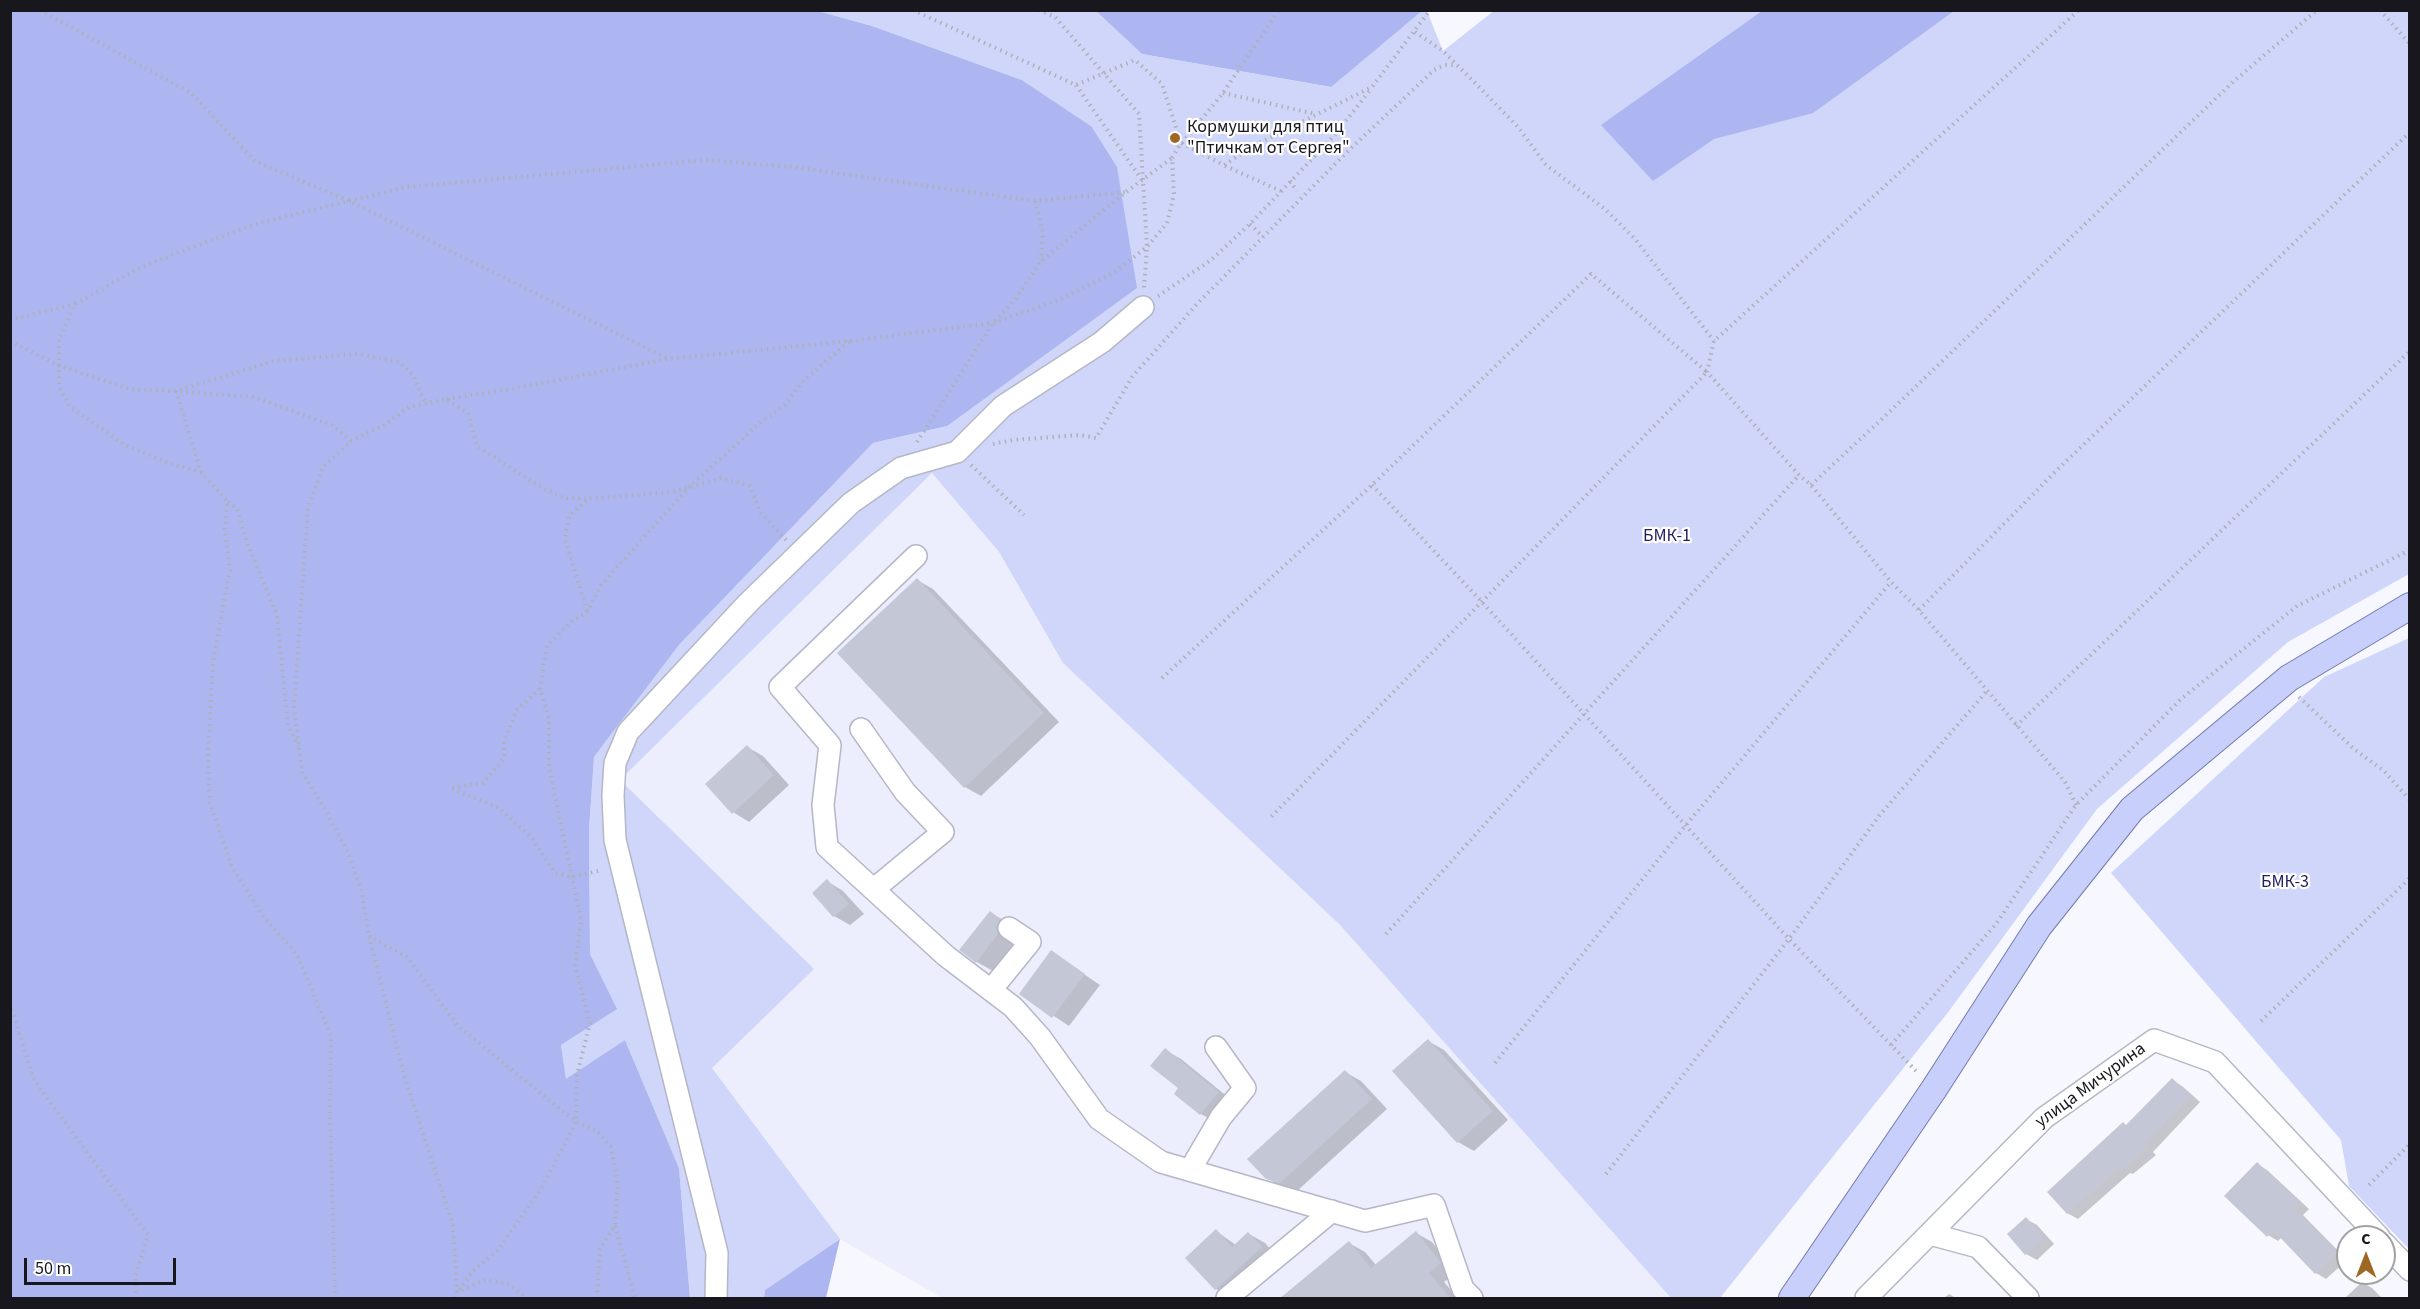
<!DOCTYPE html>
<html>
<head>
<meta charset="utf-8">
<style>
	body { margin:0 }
	#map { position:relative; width:2420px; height:1309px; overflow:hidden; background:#f7f8ff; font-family:"Source Sans 3",sans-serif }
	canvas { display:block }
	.frame { position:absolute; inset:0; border:12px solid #17171d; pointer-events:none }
	.north { position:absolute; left:2336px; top:1225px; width:60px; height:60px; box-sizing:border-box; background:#fff; border:2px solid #a2a2a5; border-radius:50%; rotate:0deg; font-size:16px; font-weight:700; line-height:24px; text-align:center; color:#17171d }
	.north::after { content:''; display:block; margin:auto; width:21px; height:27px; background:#9e6722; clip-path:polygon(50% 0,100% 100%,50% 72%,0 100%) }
	.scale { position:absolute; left:24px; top:1258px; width:152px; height:27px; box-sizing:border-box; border:3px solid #17171d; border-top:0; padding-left:8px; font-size:18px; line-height:21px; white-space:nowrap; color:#17171d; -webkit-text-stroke:4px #fff; paint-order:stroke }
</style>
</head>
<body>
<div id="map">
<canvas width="2420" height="1309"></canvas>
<div class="frame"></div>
<div class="north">С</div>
<div class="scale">50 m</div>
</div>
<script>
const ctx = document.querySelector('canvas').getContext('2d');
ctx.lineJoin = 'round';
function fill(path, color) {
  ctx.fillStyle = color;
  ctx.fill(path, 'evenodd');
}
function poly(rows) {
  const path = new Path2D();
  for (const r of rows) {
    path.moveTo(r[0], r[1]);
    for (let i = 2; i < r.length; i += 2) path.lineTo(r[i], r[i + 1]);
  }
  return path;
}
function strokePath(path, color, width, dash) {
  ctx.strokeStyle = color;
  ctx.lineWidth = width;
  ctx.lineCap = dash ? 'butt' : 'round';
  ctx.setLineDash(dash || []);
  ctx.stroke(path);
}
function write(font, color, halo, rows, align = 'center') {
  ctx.font = font + ' "Source Sans 3",sans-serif';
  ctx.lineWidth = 4.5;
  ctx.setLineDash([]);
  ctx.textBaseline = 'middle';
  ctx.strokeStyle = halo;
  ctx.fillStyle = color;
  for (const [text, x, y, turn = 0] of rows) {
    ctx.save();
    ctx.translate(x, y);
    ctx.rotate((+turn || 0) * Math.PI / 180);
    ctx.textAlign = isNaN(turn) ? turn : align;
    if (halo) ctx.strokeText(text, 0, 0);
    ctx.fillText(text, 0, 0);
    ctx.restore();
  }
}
const built = poly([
	[932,473,999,552,1063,663,1340,925,1671,1298,942,1298,840,1239,712,1068,620,780]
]);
const green = poly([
	[1495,10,2409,11,2409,574,2288,642,2097,809,1949,1011,1720,1298,1671,1298,1340,925,1063,663,999,552,932,473,620,780,814,969,712,1068,840,1239,765,1290,764,1298,690,1298,679,1168,625,1040,566,1080,561,1045,616,1009,590,954,589,830,594,757,679,645,873,443,947,426,1091,126,1022,80,872,26,818,11,1096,11,1142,54,1330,87,1422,11,1427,11,1443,51],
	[2409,638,2409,1249,2349,1186,2341,1140,2111,873,2324,677]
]);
const forest = poly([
	[10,11,818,11,872,26,1022,80,1091,126,1117,167,1137,288,947,426,873,443,679,645,594,757,589,830,590,954,617,1009,561,1045,566,1079,625,1040,679,1168,690,1298,11,1298],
	[1096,11,1422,11,1331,87,1142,54],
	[1762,11,1954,11,1813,113,1714,139,1653,181,1601,125],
	[840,1239,826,1298,764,1298,765,1290]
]);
const shadow = poly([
	[917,580,933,589,1059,722,981,796,965,787,839,653],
	[747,747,763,756,789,785,749,822,733,812],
	[827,881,843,891,864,914,850,925,834,916,814,893],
	[990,912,1006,922,1014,944,993,971,977,962],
	[1051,952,1100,985,1069,1026,1021,994],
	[1428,1041,1444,1050,1508,1120,1474,1151,1458,1142],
	[1165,1050,1181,1059,1234,1102,1217,1123,1201,1114,1180,1088],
	[1345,1072,1361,1081,1387,1109,1297,1191,1284,1188,1267,1178],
	[2172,1080,2182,1086,2200,1102,2153,1152,2156,1155,2133,1174,2130,1173,2078,1219,2067,1213,2127,1126],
	[2257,1164,2267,1170,2309,1209,2303,1215,2347,1260,2326,1279,2316,1273,2282,1237,2278,1241,2268,1235],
	[2026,1219,2037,1225,2054,1244,2037,1260,2026,1254,2009,1234],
	[1216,1231,1236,1245,1249,1234,1265,1243,1277,1257,1232,1298,1216,1289],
	[1416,1233,1432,1242,1456,1273,1444,1282,1458,1298,1281,1298,1349,1243,1365,1252,1376,1265],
	[2362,1282,2372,1288,2382,1298,2345,1298],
	[1949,1294,1956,1298,1944,1298]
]);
const building = poly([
	[917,578,1044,713,964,788,837,653],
	[747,745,774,775,732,814,705,784],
	[827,879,849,904,833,917,812,893],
	[990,911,1000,919,996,927,998,934,976,963,959,950],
	[1051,950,1085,974,1052,1018,1019,994],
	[1428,1039,1493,1111,1457,1143,1392,1071],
	[1165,1048,1219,1092,1200,1115,1174,1094,1178,1088,1150,1066],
	[1345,1070,1372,1099,1280,1183,1266,1179,1247,1159],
	[2172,1078,2191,1096,2143,1145,2146,1149,2122,1170,2120,1167,2067,1214,2047,1192,2123,1122,2126,1125],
	[2257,1162,2299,1202,2294,1208,2337,1253,2315,1274,2273,1230,2267,1237,2224,1196],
	[2026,1217,2045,1238,2025,1255,2007,1234],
	[1216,1229,1232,1247,1248,1232,1262,1247,1215,1290,1185,1258],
	[1416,1231,1441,1263,1429,1273,1451,1299,1279,1299,1349,1241,1371,1268]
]);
const path = poly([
	[40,10,191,93,255,161,349,201,667,358],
	[913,10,1076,85,1135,60,1162,84,1181,143],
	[1039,10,1055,17,1139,114,1147,247,1144,288],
	[2380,10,2410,44],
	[1415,32,1443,51,1480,88,1518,127,1546,165,1605,209,1635,239,1714,341],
	[1076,85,1142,180],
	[1223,93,1316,114],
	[1182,143,1223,93,1279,10],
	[1225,166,1281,191],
	[1290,181,1297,191],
	[1035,201,1043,232,1041,261],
	[1250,224,1263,237],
	[1158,296,1211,260,1250,224,1333,137,1371,89],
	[10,320,75,304],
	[10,341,58,365,129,389,176,391,274,361,358,354,399,362,413,375,425,403],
	[447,399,511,389,667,359,850,341,993,323,1059,300,1113,273,1147,247,1167,223,1174,195,1172,158,1181,143,1224,165,1255,145,1372,87,1430,10],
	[351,441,332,425,253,397,176,391,201,472,171,464,125,445,69,406,59,386,59,340,75,304,143,266,255,224,406,187,708,160,794,167,1035,201,1126,192],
	[917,442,993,323,1015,300,1041,261,1126,192,1172,158],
	[993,444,1013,440,1080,435,1096,438,1132,377,1195,306,1346,153,1434,70,1445,65,1456,65],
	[971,465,1024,515],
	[201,472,227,501,225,529,230,570,213,662,208,757,210,803,232,867,263,916,297,954,331,1036,330,1112,335,1298],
	[1372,485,1481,601,1789,939,1919,1074],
	[1811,485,1883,418,2233,82,2317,10],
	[228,502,237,509,246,540,277,615,288,726,298,746],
	[1919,610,2056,471,2410,132],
	[587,611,565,539,569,516,588,499,672,492,721,478,750,486,761,513,786,540],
	[1162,678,1372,485,1591,274,1707,372,1269,819],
	[540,689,517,710,504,740,504,758,483,783,450,788,499,808,531,837,555,873,572,877,602,870],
	[2299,697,2354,749,2384,771,2410,800],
	[2016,726,2410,351],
	[2076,805,2065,782,1919,610,1891,582,1811,485,1799,475,1707,372,1714,341,2079,10],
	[1386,934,1799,475],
	[369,936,407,957,458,1026,576,1122,541,1189,498,1250,475,1269,458,1291],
	[10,1004,34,1080,148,1235,135,1277,136,1298],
	[2261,1021,2410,878],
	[1891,1045,1996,924,2076,805,2181,699,2297,606,2410,550],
	[1495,1063,1686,825,1891,582],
	[1606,1174,1789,939,1879,816,1986,692],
	[2369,1185,2410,1144],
	[615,1226,635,1298],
	[457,1292,453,1225,404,1075,369,936,362,893,349,855,327,813,302,772,294,707,308,507,323,467,351,441,384,425,409,407,446,399,468,413,477,446,539,486,564,498,588,499],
	[454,1298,457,1292,485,1280,508,1284,527,1298],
	[597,1298,600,1249,615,1225,618,1184,611,1147,596,1130,576,1122,577,1075,590,1023,575,966,581,920,549,767,549,718,540,689,547,646,572,621,587,612,601,585,688,488,761,422,785,405,804,380,850,341]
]);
const minor = poly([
	[916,556,780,687,830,745,823,805,827,847,946,956,1013,1007,1040,1037,1099,1119,1161,1162,1365,1221,1434,1205,1463,1289,1472,1298],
	[861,729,905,792,943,832,874,889],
	[991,990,1030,942,1009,928],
	[1190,1170,1221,1117,1245,1088,1216,1047],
	[1930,1234,1978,1247,2028,1298],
	[2384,1243,2410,1270],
	[716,1298,717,1253,615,840,613,796,615,763,628,732,748,603,851,503,901,468,957,452,1003,406,1102,342,1143,307],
	[1227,1298,1332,1211],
	[1866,1298,2044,1118,2154,1040,2215,1062,2379,1237]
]);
const major = poly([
	[1792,1298,1934,1089,2039,926,2132,809,2289,678,2410,606]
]);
const markers = [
	[1175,138,6,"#9e6722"]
];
const poiNames = [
	["Кормушки для птиц",1187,128],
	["\"Птичкам от Сергея\"",1187,149]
];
const parkNames = [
	["БМК-1",1667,537],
	["БМК-3",2285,883]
];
const streetNames = [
	["улица Мичурина",2091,1086,-36]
];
fill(built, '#eceefd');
fill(green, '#cfd6f9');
fill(forest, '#adb6f0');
fill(shadow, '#0003');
fill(building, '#c4c7d6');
strokePath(minor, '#b4b7c7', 24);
strokePath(major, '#737aab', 28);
strokePath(path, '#afb0b7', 4, [1.5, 4.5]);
strokePath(minor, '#fff', 21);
strokePath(major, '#c8cffb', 26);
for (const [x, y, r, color] of markers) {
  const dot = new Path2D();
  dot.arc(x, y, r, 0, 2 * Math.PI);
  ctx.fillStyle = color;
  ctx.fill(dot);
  strokePath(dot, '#fff', 2);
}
write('18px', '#17171d', '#fff', poiNames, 'left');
write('18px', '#201e60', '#fff', parkNames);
write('18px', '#17171d', '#fff', streetNames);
</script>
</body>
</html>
